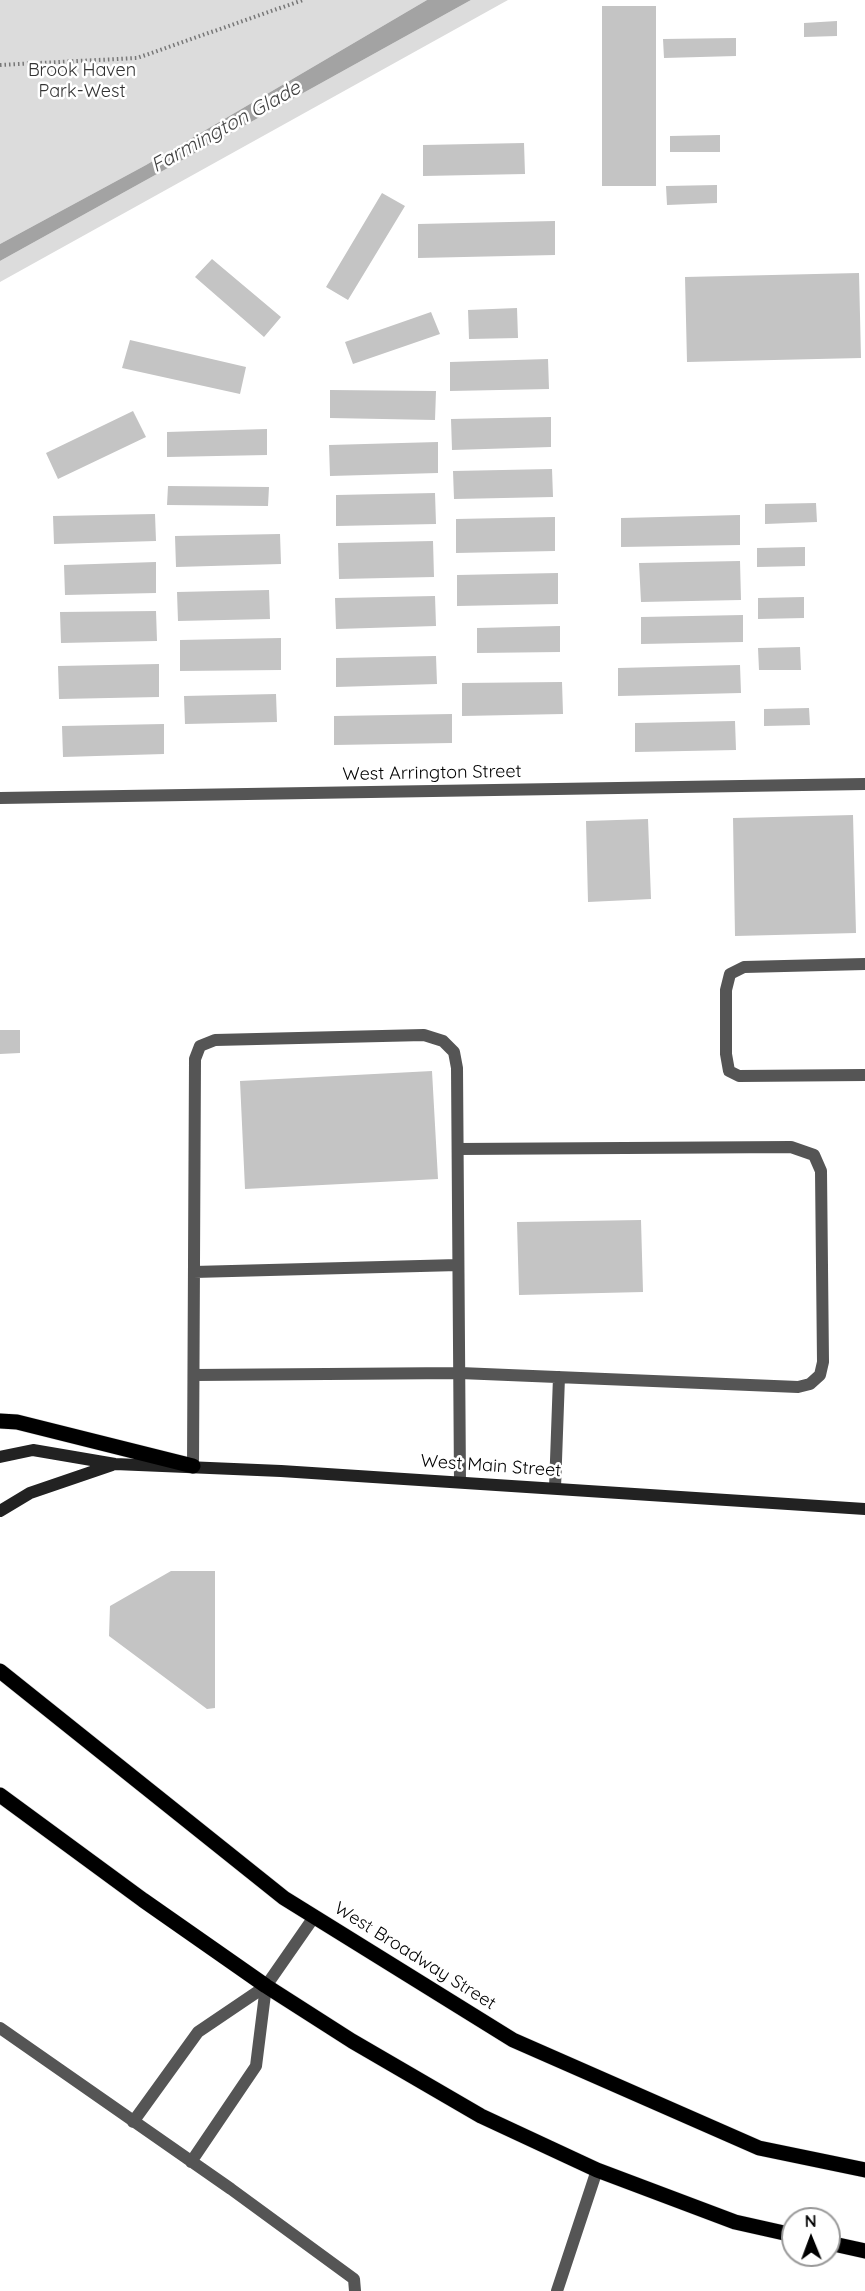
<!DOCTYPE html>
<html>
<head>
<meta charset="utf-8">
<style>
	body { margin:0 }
	#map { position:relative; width:865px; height:2291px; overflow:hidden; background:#fff; font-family:Quicksand,sans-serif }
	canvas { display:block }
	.north { position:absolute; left:781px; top:2207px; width:60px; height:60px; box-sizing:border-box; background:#fff; border:2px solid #999; border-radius:50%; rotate:359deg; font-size:16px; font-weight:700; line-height:24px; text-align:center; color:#000 }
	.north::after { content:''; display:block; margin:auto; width:21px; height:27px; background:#000; clip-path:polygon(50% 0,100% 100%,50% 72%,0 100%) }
</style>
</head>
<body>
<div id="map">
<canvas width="865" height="2291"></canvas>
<div class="north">N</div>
</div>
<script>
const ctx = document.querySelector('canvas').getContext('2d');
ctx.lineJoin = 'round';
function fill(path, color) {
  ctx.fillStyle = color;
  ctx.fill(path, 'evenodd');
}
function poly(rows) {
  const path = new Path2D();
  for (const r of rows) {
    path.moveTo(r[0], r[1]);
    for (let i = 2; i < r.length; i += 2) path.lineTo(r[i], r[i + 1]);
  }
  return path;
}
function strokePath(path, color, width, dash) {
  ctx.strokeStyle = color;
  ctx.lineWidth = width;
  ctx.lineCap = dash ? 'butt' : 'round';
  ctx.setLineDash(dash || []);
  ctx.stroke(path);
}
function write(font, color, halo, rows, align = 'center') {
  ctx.font = font + ' Quicksand,sans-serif';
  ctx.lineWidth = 5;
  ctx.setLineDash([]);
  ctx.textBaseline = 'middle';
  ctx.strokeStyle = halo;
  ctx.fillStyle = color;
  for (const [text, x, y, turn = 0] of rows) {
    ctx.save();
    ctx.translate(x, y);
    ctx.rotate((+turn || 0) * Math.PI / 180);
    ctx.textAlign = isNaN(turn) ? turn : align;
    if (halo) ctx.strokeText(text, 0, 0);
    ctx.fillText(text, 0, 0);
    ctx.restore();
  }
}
const green = poly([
	[0,0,427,0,146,165,0,244],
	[471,0,508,0,0,282,0,261]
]);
const water = poly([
	[427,0,471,0,0,261,0,244,146,165]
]);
const building = poly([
	[602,6,656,6,656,186,602,186],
	[837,21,837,36,804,37,804,23],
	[736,38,736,56,664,58,663,39],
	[720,135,720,152,670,152,670,136],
	[524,143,525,174,423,176,423,145],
	[717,185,717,203,667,205,666,186],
	[382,193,405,206,348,300,326,287],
	[555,221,555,255,418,258,418,224],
	[212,259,281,317,264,337,195,277],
	[859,273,861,358,687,362,685,277],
	[517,308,518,338,469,339,468,310],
	[431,312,440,334,353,364,345,342],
	[130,340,246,367,240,394,122,368],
	[548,359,549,389,450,391,450,362],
	[330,390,436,391,435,420,330,418],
	[133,411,146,437,58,479,46,453],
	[551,417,551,447,452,450,451,419],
	[267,429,267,455,167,457,167,432],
	[438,442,438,473,330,476,329,445],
	[552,469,553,497,454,499,453,471],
	[168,486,269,487,268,506,167,505],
	[435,493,436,524,336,526,336,495],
	[816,503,817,522,765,524,765,504],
	[155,514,156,541,54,544,53,516],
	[740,515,740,545,621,547,621,518],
	[555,517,555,551,456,553,456,519],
	[280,534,281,564,176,567,175,536],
	[433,541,434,577,339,579,338,543],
	[805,547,805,566,757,567,757,548],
	[740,561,741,600,641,602,639,563],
	[156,562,156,593,65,595,64,565],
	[558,573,558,604,457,606,457,575],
	[269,590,270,619,178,621,177,592],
	[435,596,436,626,336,629,335,598],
	[804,597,804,618,758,619,758,598],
	[156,611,157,641,61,643,60,612],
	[743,615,743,642,641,644,641,617],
	[560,626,560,652,477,653,477,628],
	[281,638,281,670,180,671,180,640],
	[800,647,801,670,759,670,758,648],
	[436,656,437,684,336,687,336,658],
	[159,664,159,697,59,699,58,666],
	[740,665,741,693,618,696,618,668],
	[562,682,563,714,462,716,462,683],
	[276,694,277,722,185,724,184,696],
	[809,708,810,725,764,726,764,709],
	[452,714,452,743,334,745,334,716],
	[735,721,736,750,635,752,635,723],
	[164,724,164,754,63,757,62,726],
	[853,815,856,933,735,936,733,818],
	[648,819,651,899,588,902,586,821],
	[0,1030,20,1030,20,1053,0,1054],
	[432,1071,438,1179,245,1189,240,1081],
	[641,1220,643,1292,519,1295,517,1222],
	[171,1571,215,1571,215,1708,207,1709,109,1636,110,1606]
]);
const path = poly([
	[0,65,137,58,303,0]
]);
const lane = poly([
	[865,964,744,967,730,974,726,990,726,1054,729,1071,739,1076,865,1075],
	[194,1272,458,1265],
	[194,1375,460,1373,798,1387,810,1384,820,1375,823,1362,821,1171,814,1155,791,1147,458,1149],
	[193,1466,195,1059,200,1046,215,1040,424,1035,443,1041,454,1052,457,1068,460,1482],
	[555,1488,559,1377],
	[0,2028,231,2189,354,2279,355,2291],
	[133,2122,198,2032,266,1986,314,1917],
	[191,2162,256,2066,266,1986]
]);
const street = poly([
	[0,798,865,784],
	[557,2291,597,2170]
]);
const secondary = poly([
	[0,1457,33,1450,115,1464,281,1471,865,1509],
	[0,1511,30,1493,112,1465]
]);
const primary = poly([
	[0,1421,17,1422,193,1466],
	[0,1671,284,1898,513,2040,759,2148,865,2170],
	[0,1795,143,1900,266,1986,352,2041,481,2116,597,2170,735,2222,793,2235],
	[829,2243,865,2251]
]);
const parkNames = [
	["Brook Haven",82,71],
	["Park-West",82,92]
];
const streetNames = [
	["West Arrington Street",432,773,-1],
	["West Main Street",491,1466,4],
	["West Broadway Street",415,1956,32]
];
const waterNames = [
	["Farmington Glade",226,127,-29]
];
fill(green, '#dcdcdc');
fill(water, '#a3a3a3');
fill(building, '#c4c4c4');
strokePath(primary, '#dbdbdb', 16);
strokePath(path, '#777', 4, [1.5, 3]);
strokePath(lane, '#555', 12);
strokePath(street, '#555', 12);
strokePath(secondary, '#222', 12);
strokePath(primary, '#000', 15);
write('18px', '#333', '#fff', parkNames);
write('18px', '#000', '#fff', streetNames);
write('italic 20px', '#444', '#fff', waterNames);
</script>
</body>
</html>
